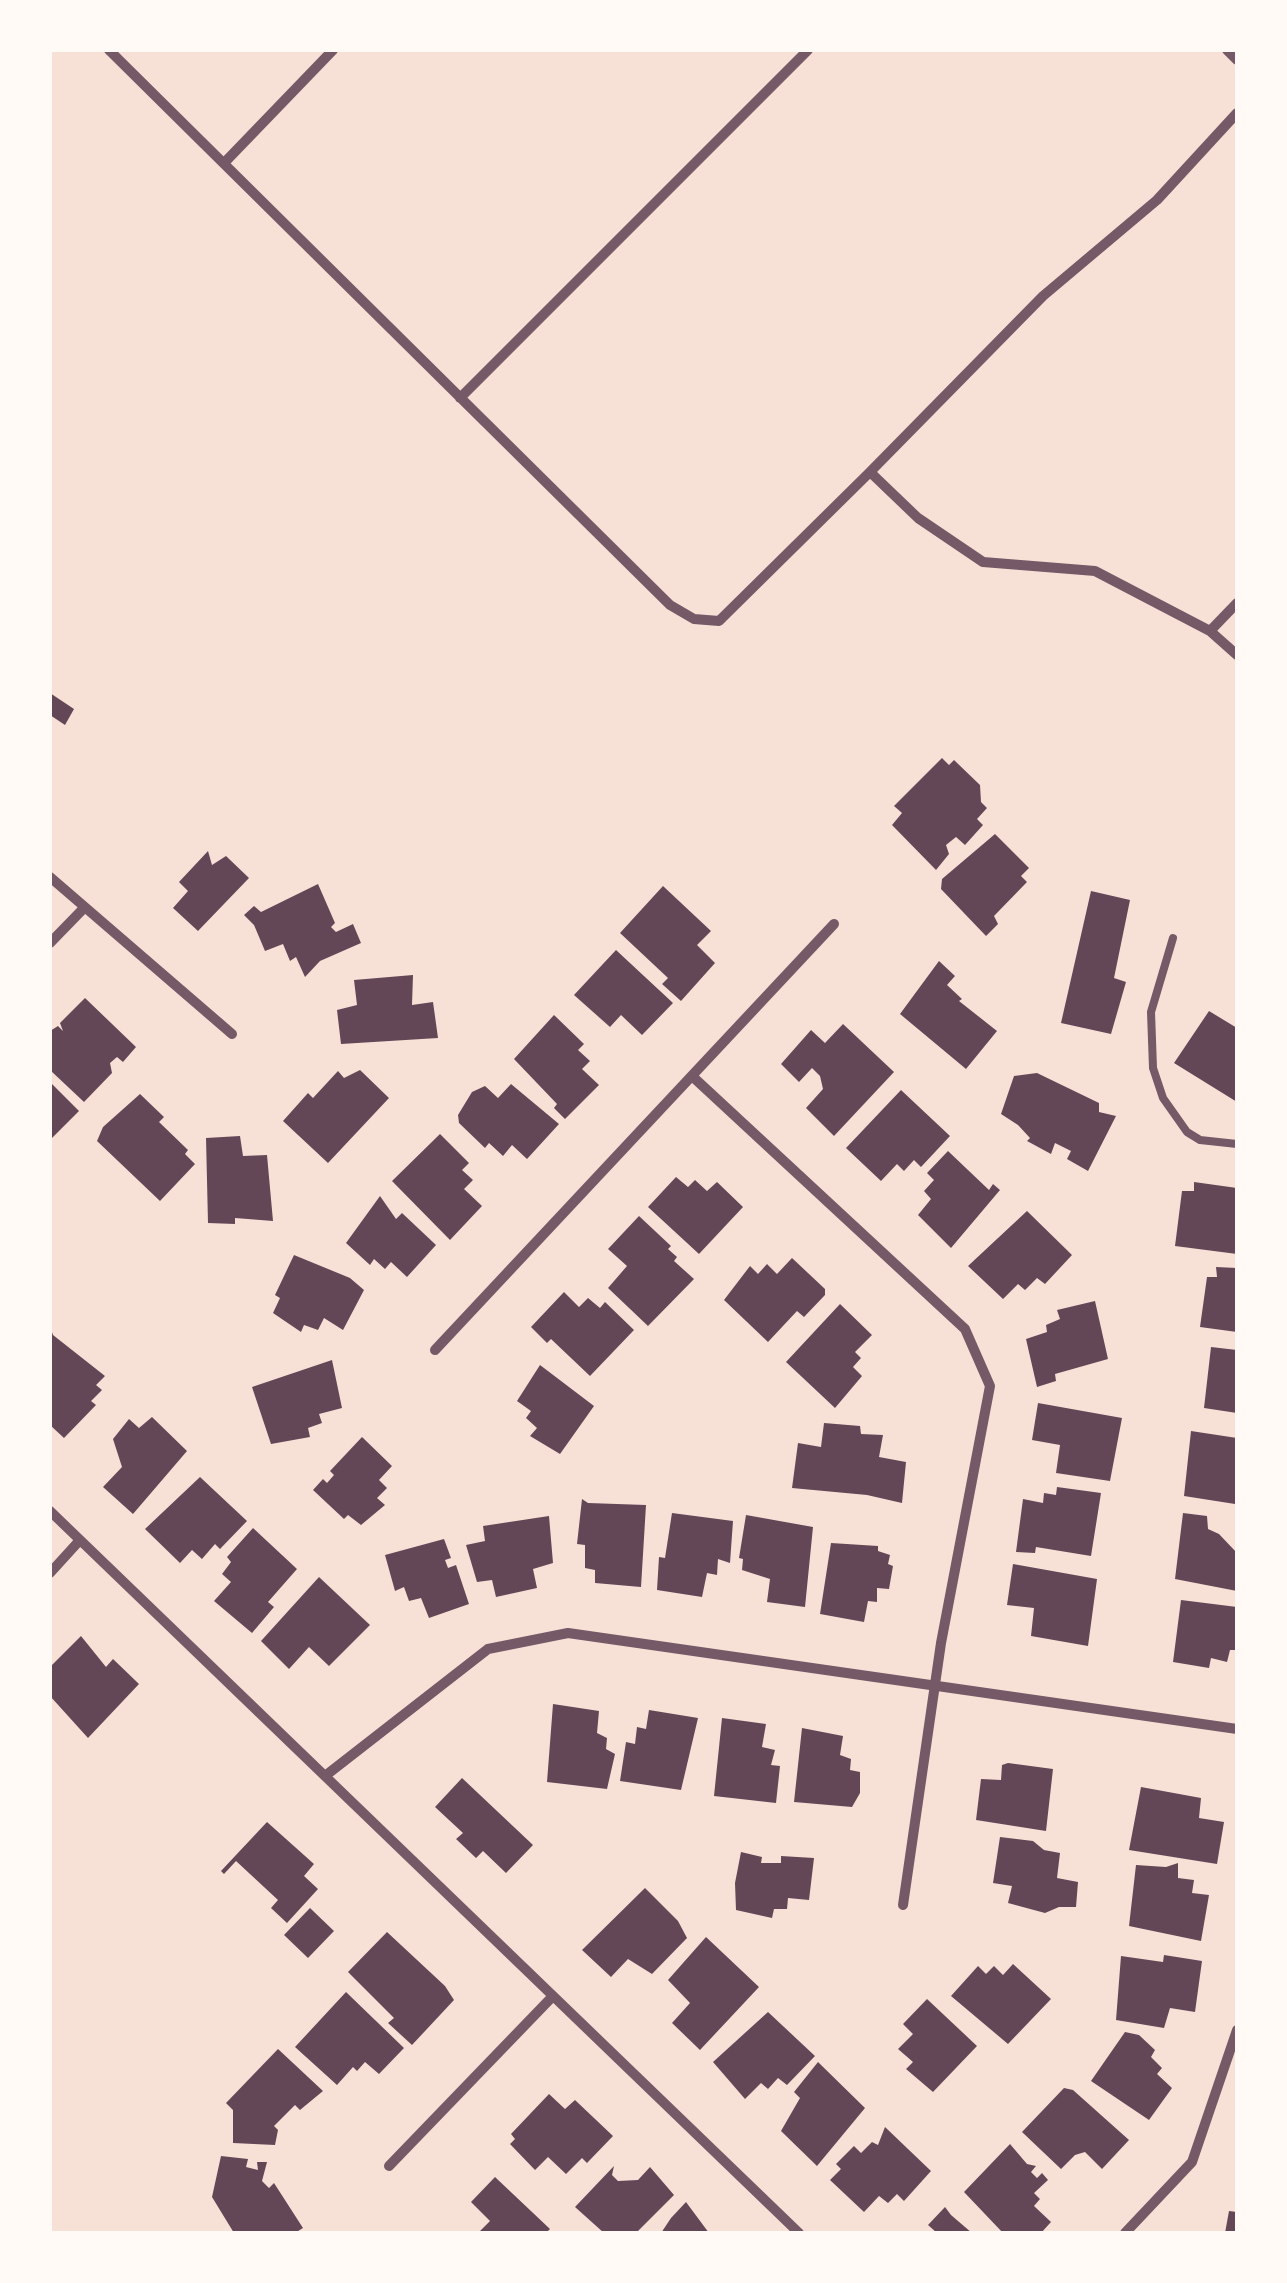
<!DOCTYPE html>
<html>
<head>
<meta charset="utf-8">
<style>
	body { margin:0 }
	#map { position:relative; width:1287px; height:2283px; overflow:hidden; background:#f7e1d7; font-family:Rubik,sans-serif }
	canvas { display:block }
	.frame { position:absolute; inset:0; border:52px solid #fffaf5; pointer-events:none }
</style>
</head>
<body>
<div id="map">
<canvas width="1287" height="2283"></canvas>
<div class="frame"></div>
</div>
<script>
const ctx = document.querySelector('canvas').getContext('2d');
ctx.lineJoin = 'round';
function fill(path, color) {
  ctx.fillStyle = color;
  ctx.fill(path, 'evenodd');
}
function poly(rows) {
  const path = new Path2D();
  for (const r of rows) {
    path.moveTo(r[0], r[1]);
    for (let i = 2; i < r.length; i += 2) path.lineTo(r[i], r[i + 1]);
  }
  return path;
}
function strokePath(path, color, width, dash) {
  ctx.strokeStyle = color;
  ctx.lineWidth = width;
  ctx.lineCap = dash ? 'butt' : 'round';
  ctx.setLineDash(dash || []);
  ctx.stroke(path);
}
const building = poly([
	[50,693,74,709,65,725,50,715],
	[942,758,949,765,954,760,980,785,981,802,987,808,977,819,983,825,965,845,956,837,946,845,949,854,936,870,892,825,902,813,894,806],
	[995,834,1029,868,1021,876,1027,882,994,916,998,924,986,936,941,889,942,879],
	[208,851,212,865,226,856,249,878,198,931,173,908,188,891,179,882],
	[318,884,335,923,331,927,336,932,353,924,361,943,320,961,305,977,296,957,290,961,283,944,265,951,254,925,244,915,254,906,261,912],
	[663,886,711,931,697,945,715,963,681,1001,662,984,668,978,620,933],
	[1091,891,1130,900,1114,978,1126,982,1111,1034,1061,1023],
	[616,950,673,1003,642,1035,621,1015,610,1027,574,995],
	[939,961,955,976,947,985,962,999,959,1001,997,1031,966,1069,900,1014],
	[413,975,412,1005,433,1002,438,1038,341,1044,337,1010,357,1005,354,980],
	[85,998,136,1047,123,1062,117,1057,110,1063,112,1073,84,1102,50,1070,50,1031,58,1026,63,1031,60,1023],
	[1209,1011,1237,1028,1237,1102,1174,1063],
	[554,1015,584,1044,578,1050,590,1061,582,1069,599,1085,565,1119,554,1108,557,1104,514,1059],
	[843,1024,894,1072,834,1136,806,1108,823,1089,820,1076,812,1068,799,1082,781,1064,811,1030,825,1043],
	[360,1070,389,1098,328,1163,283,1121,308,1093,313,1098,338,1071,344,1078],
	[1037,1073,1099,1103,1099,1112,1116,1116,1088,1171,1067,1159,1071,1151,1055,1143,1051,1154,1027,1141,1030,1138,1018,1125,1001,1114,1014,1076],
	[50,1082,79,1111,50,1140],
	[511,1084,559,1124,527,1159,512,1145,503,1156,489,1143,485,1148,459,1123,458,1115,472,1092,485,1086,498,1098],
	[901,1090,950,1136,921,1167,914,1160,904,1171,897,1164,881,1181,846,1148],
	[140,1094,164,1117,159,1122,188,1150,185,1154,195,1164,160,1201,97,1141,103,1127],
	[440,1134,469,1163,462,1170,473,1180,464,1189,482,1206,450,1240,392,1181],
	[240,1136,243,1156,267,1155,273,1221,235,1218,235,1224,208,1223,206,1138],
	[948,1151,989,1190,993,1184,1000,1190,951,1248,918,1215,931,1199,924,1191,934,1180,927,1173],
	[676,1177,688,1187,695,1180,707,1191,717,1182,743,1207,699,1254,648,1207],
	[1194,1182,1237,1188,1237,1254,1175,1246,1182,1191,1194,1191],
	[380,1196,396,1219,402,1213,436,1245,407,1277,391,1262,385,1269,374,1259,370,1265,346,1243],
	[1027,1211,1072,1255,1045,1284,1037,1278,1025,1290,1018,1284,1003,1299,968,1266],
	[639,1216,671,1246,668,1249,677,1257,674,1261,694,1279,648,1326,608,1288,627,1266,608,1249],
	[294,1255,350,1278,364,1290,343,1330,324,1318,318,1330,304,1325,301,1332,273,1313,280,1298,275,1295],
	[792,1258,825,1289,825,1295,804,1317,797,1311,768,1342,724,1300,750,1266,758,1274,767,1264,777,1274],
	[1216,1267,1237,1268,1237,1332,1200,1327,1207,1277,1217,1277],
	[564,1292,579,1307,588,1298,600,1308,605,1302,634,1330,590,1376,551,1339,547,1343,531,1327],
	[1095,1301,1108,1359,1055,1374,1056,1381,1037,1387,1026,1339,1047,1332,1046,1325,1060,1319,1057,1310],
	[840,1304,872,1335,855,1352,861,1358,853,1367,862,1376,835,1408,786,1362],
	[50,1326,53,1335,105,1376,96,1385,102,1390,91,1401,96,1405,64,1438,50,1425],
	[1211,1347,1237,1350,1237,1413,1204,1408],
	[332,1360,342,1408,319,1414,322,1423,308,1428,310,1437,271,1444,252,1387],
	[540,1365,594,1406,560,1454,530,1436,537,1428,526,1418,531,1411,517,1401],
	[1038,1403,1122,1418,1110,1481,1056,1473,1060,1445,1032,1440],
	[152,1417,187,1451,133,1514,103,1487,122,1467,113,1439,129,1419,139,1428],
	[824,1423,860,1426,861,1434,883,1435,879,1457,906,1462,902,1503,867,1495,792,1488,798,1443,821,1447],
	[1191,1431,1237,1438,1235,1504,1184,1496],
	[362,1437,392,1466,379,1480,387,1488,377,1498,385,1505,361,1525,348,1515,344,1519,313,1490,323,1479,327,1483,334,1475,330,1471],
	[200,1477,247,1521,220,1549,215,1544,202,1559,192,1550,180,1563,145,1529],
	[1057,1487,1101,1493,1091,1556,1036,1547,1035,1553,1016,1552,1023,1499,1043,1503,1044,1493,1056,1495],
	[582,1499,588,1503,646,1505,641,1587,595,1583,595,1570,585,1568,585,1545,577,1544],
	[672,1513,733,1521,730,1563,718,1559,717,1575,707,1573,702,1597,657,1590,659,1557,665,1558],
	[1183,1513,1207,1516,1208,1529,1219,1534,1237,1553,1237,1591,1175,1579],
	[746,1515,813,1527,805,1607,767,1602,770,1579,742,1570,743,1559,739,1558],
	[549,1516,553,1563,533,1569,537,1588,496,1597,492,1580,477,1582,466,1545,485,1541,483,1526],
	[253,1528,297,1569,268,1602,274,1607,252,1633,214,1601,231,1582,222,1574,231,1562,227,1557],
	[444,1539,451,1558,445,1560,448,1568,456,1565,469,1604,429,1618,421,1598,409,1601,404,1587,395,1591,385,1555],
	[831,1543,878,1546,878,1551,890,1555,888,1564,893,1566,889,1589,877,1588,877,1602,868,1601,864,1622,820,1614],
	[1013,1564,1097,1579,1088,1646,1031,1636,1034,1608,1007,1605],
	[319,1577,370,1625,329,1666,309,1647,289,1669,261,1641],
	[1181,1600,1237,1607,1237,1650,1230,1650,1227,1662,1211,1658,1209,1668,1173,1662],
	[81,1636,106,1667,113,1659,139,1684,88,1738,50,1696,50,1667],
	[553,1704,599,1711,597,1733,607,1738,606,1749,615,1754,607,1789,547,1782],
	[649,1710,698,1718,681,1790,620,1781,626,1742,635,1744,637,1727,646,1729],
	[722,1718,766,1724,762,1747,775,1750,771,1765,780,1766,776,1803,714,1796],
	[802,1728,843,1736,840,1755,851,1759,850,1770,860,1772,860,1793,852,1807,794,1802],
	[1008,1763,1053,1769,1046,1831,976,1820,981,1779,1001,1780,1002,1765],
	[462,1778,533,1845,506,1873,483,1851,476,1858,456,1839,463,1833,435,1807],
	[1141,1787,1201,1798,1199,1818,1224,1822,1217,1864,1129,1850],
	[267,1822,314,1864,304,1876,318,1889,287,1923,271,1908,278,1900,236,1861,224,1874,221,1871],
	[1000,1837,1033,1841,1044,1850,1060,1853,1057,1878,1078,1882,1076,1907,1059,1907,1045,1913,1008,1903,1012,1886,993,1883],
	[741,1852,762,1857,761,1863,781,1863,781,1856,814,1858,809,1900,788,1898,787,1909,774,1909,772,1918,736,1910,735,1883],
	[1178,1863,1178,1878,1194,1880,1192,1893,1209,1895,1201,1941,1129,1926,1136,1865,1166,1867],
	[645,1888,678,1921,687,1938,652,1974,628,1959,611,1977,582,1950],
	[310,1908,334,1931,308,1958,284,1935],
	[387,1932,445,1986,454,2000,412,2045,388,2023,394,2018,348,1972],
	[706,1937,759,1987,700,2050,672,2023,690,2003,668,1980],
	[1164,1955,1202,1961,1195,2012,1170,2008,1164,2028,1116,2020,1121,1956,1163,1962],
	[1013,1964,1051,1999,1008,2044,951,1996,978,1966,986,1974,994,1966,1003,1975],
	[346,1992,404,2048,379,2074,365,2062,357,2071,353,2067,337,2085,295,2047],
	[927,1999,977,2046,933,2092,906,2069,913,2062,898,2049,913,2034,903,2024],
	[768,2012,815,2056,787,2085,778,2078,768,2089,761,2083,745,2099,713,2062],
	[1125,2032,1139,2035,1155,2050,1151,2057,1162,2068,1157,2074,1172,2088,1149,2120,1091,2081],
	[278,2049,323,2091,300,2110,295,2105,274,2126,278,2130,275,2145,233,2143,233,2110,226,2103],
	[818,2062,865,2108,817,2166,781,2131,800,2098,794,2092],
	[1064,2088,1073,2090,1129,2140,1102,2169,1085,2152,1075,2155,1061,2169,1022,2132],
	[549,2094,565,2109,575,2100,613,2136,587,2163,582,2158,566,2174,548,2157,535,2170,510,2144,515,2139,511,2134],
	[885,2127,931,2171,904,2201,897,2194,888,2203,879,2196,864,2212,830,2180,841,2169,836,2164,854,2146,861,2153,872,2142,878,2145],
	[1010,2144,1027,2164,1036,2166,1031,2172,1037,2178,1042,2173,1048,2180,1034,2193,1040,2199,1034,2206,1051,2222,1041,2233,1003,2233,964,2192],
	[221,2156,248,2159,246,2167,258,2170,257,2162,267,2162,262,2181,269,2188,274,2183,303,2228,295,2233,234,2233,212,2197],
	[614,2166,612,2175,618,2181,638,2180,650,2167,674,2195,636,2233,604,2233,575,2207],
	[495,2177,550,2229,546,2233,478,2233,490,2221,471,2202],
	[686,2202,709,2233,661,2233,671,2218],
	[945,2207,951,2215,972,2233,937,2233,928,2225],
	[1229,2211,1237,2212,1237,2233,1225,2233]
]);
const service = poly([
	[1173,938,1151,1012,1153,1068,1163,1098,1187,1132,1200,1140,1237,1144]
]);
const minor = poly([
	[109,50,670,605,694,619,719,621,870,472,918,518,983,562,1095,571,1210,631,1237,655],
	[1227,50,1237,60],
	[226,161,333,50],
	[460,398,808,50],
	[870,472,1043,296,1157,200,1237,113],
	[1210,631,1237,603],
	[50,877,232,1034],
	[50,943,83,909],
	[692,1076,965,1329,990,1386,941,1643,903,1905],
	[435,1350,834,924],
	[50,1511,799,2233],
	[50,1573,80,1540],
	[325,1776,488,1649,568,1633,1237,1729],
	[389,2166,553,1996],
	[1125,2233,1192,2162,1237,2030]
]);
fill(building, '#644757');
strokePath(service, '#755966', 8);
strokePath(minor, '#755966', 10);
</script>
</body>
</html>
